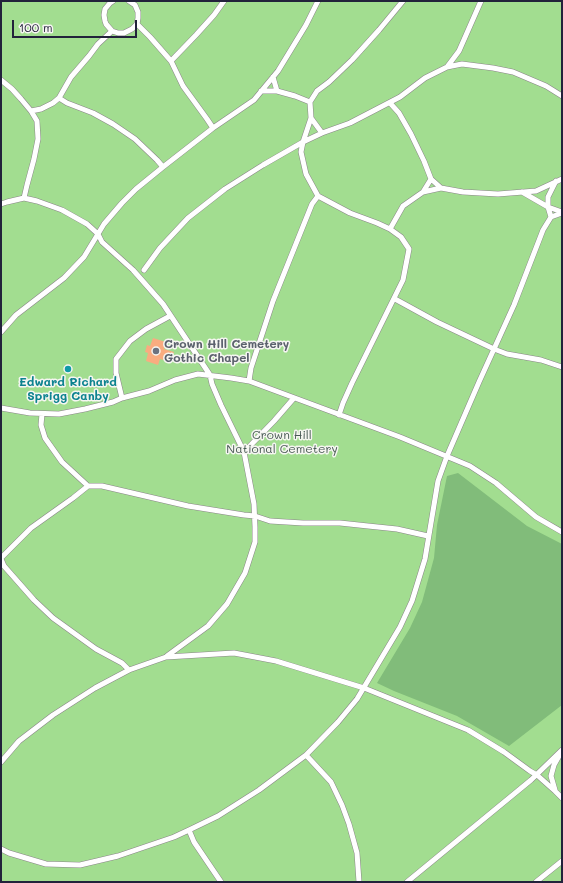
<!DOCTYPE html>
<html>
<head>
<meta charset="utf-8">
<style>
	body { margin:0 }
	#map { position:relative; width:563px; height:883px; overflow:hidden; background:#f1e9d5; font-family:Mali,sans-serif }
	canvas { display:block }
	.frame { position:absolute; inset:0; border:2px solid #22223b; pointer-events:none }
	.scale { position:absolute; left:12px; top:20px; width:125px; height:18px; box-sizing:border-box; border:2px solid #22223b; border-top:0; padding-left:5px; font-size:12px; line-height:14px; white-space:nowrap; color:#22223b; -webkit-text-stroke:3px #f6f6f2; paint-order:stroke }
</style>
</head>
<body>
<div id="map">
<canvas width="563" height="883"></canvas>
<div class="frame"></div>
<div class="scale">100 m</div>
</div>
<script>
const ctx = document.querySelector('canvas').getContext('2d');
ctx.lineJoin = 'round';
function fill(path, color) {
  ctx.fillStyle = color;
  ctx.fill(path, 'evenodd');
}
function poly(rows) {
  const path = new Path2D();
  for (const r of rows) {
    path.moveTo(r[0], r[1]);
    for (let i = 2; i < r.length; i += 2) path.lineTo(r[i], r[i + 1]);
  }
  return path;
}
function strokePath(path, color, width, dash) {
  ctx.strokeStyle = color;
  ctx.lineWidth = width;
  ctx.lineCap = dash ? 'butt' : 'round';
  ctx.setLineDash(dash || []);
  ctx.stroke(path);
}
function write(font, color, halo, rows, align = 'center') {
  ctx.font = font + ' Mali,sans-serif';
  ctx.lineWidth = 3;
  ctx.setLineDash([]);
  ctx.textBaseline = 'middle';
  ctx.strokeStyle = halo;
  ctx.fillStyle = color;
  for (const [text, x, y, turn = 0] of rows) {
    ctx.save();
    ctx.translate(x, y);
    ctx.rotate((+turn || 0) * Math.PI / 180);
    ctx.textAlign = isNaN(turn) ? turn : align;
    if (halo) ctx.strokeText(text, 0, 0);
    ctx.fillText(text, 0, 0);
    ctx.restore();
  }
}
const green = poly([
	[1,1,562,1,562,882,1,882]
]);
const forest = poly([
	[458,473,527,526,562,544,562,705,509,746,457,716,394,691,377,683,410,628,422,602,434,558,437,525,447,476]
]);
const building = poly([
	[153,338,166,342,164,349,174,352,170,362,160,359,158,365,146,361,148,353,145,352,147,345,150,346]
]);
const lane = poly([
	[113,1,110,3,105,9,104,15,105,21,106,24,112,31,118,33,124,33,132,29,137,24,138,18,138,12,135,5,129,1],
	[137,24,150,37,171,61,183,86,207,119,213,128],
	[171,61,196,35,214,15,224,1],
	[447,67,459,51,481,1],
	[273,77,277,91],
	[1,80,12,89,21,99,31,111,37,121,38,139,34,159,27,185,24,198],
	[261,91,277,91,295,96,310,102],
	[59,98,67,103,93,113,113,124,135,139,157,160,163,167],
	[390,103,399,113,411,134,424,161,431,179,441,188,463,192,498,194,536,191,562,179],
	[31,111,41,109,53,103,59,98,71,77,89,56,98,44,112,31],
	[311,118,322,133],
	[423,192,431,179],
	[522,192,548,207,562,212],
	[1,204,7,202,24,198,37,201,62,210,87,224,98,234,102,242,133,270,163,304,210,375,212,384,221,405,244,452,254,504,255,527,255,542,245,573,227,604,208,626,167,656],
	[551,217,548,207,548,197,556,181],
	[390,229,403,206,423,192,441,188],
	[144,270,160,248,188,218,225,189,263,165,303,142,322,133,350,123,400,97,425,78,447,67,462,64,493,68,513,72,546,86,562,96],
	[395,299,437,322,494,349,507,354,541,360,562,367],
	[1,332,16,315,64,278,84,257,104,224,122,203,136,189,163,167,213,128,254,100,278,71,306,25,318,1],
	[249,381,251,368,273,301,312,204,318,196],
	[122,398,116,373,116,359,130,341,146,329,170,316],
	[1,408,30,413,59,414,85,409,113,402,122,398,149,391,175,380,198,374,231,378,249,381,400,437,470,466,496,483,536,517,562,532],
	[42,414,41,425,45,438,62,462,88,486,102,486,188,506,244,515,255,516,270,521,303,523,340,523,368,526,397,529,428,536],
	[339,415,343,403,352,383,403,280,409,249,401,237,390,229,377,223,350,213,318,196,306,174,301,152,303,142,311,118,310,102,317,91,329,82,352,60,379,30,403,1],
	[244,452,274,421,294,398],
	[1,558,31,528,73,498,88,486],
	[1,559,4,566,34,600,53,618,96,649,122,663,129,670],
	[306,755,331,782,342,805,349,824,357,853,359,882],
	[1,762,19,741,53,715,95,688,129,670,166,657,234,653,276,661,364,688,468,730,504,752,530,771,537,775,555,791,562,798],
	[555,790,551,776,554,765,559,756],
	[189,830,194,842,221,882],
	[1,849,9,853,46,864,80,865,118,856,174,837,189,830,218,816,259,790,306,755,338,722,357,699,400,627,412,601,425,559,438,481,447,456,479,382,514,305,543,230,551,217,562,213],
	[407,882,531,780,562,750],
	[536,882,562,861]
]);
const markers = [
	[156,351,4,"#6b7280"],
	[68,369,4,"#0f9aa8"]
];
const worshipNames = [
	["Crown Hill Cemetery",164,344],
	["Gothic Chapel",164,358]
];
const cultureNames = [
	["Edward Richard",68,382],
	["Sprigg Canby",68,396]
];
const parkNames = [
	["Crown Hill",282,435],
	["National Cemetery",282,449]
];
fill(green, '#a2dd90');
fill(forest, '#81bc7a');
fill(building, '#f9ac80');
strokePath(lane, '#8a8688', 6);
strokePath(lane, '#fff', 5);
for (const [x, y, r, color] of markers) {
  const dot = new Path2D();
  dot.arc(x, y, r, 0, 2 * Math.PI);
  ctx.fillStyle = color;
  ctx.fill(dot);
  strokePath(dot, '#f6f6f2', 1.5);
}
write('bold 12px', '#5b616d', '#f6f6f2', worshipNames, 'left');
write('bold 12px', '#0d838f', '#f6f6f2', cultureNames);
write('12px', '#485a54', '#f6f6f2', parkNames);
</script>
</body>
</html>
